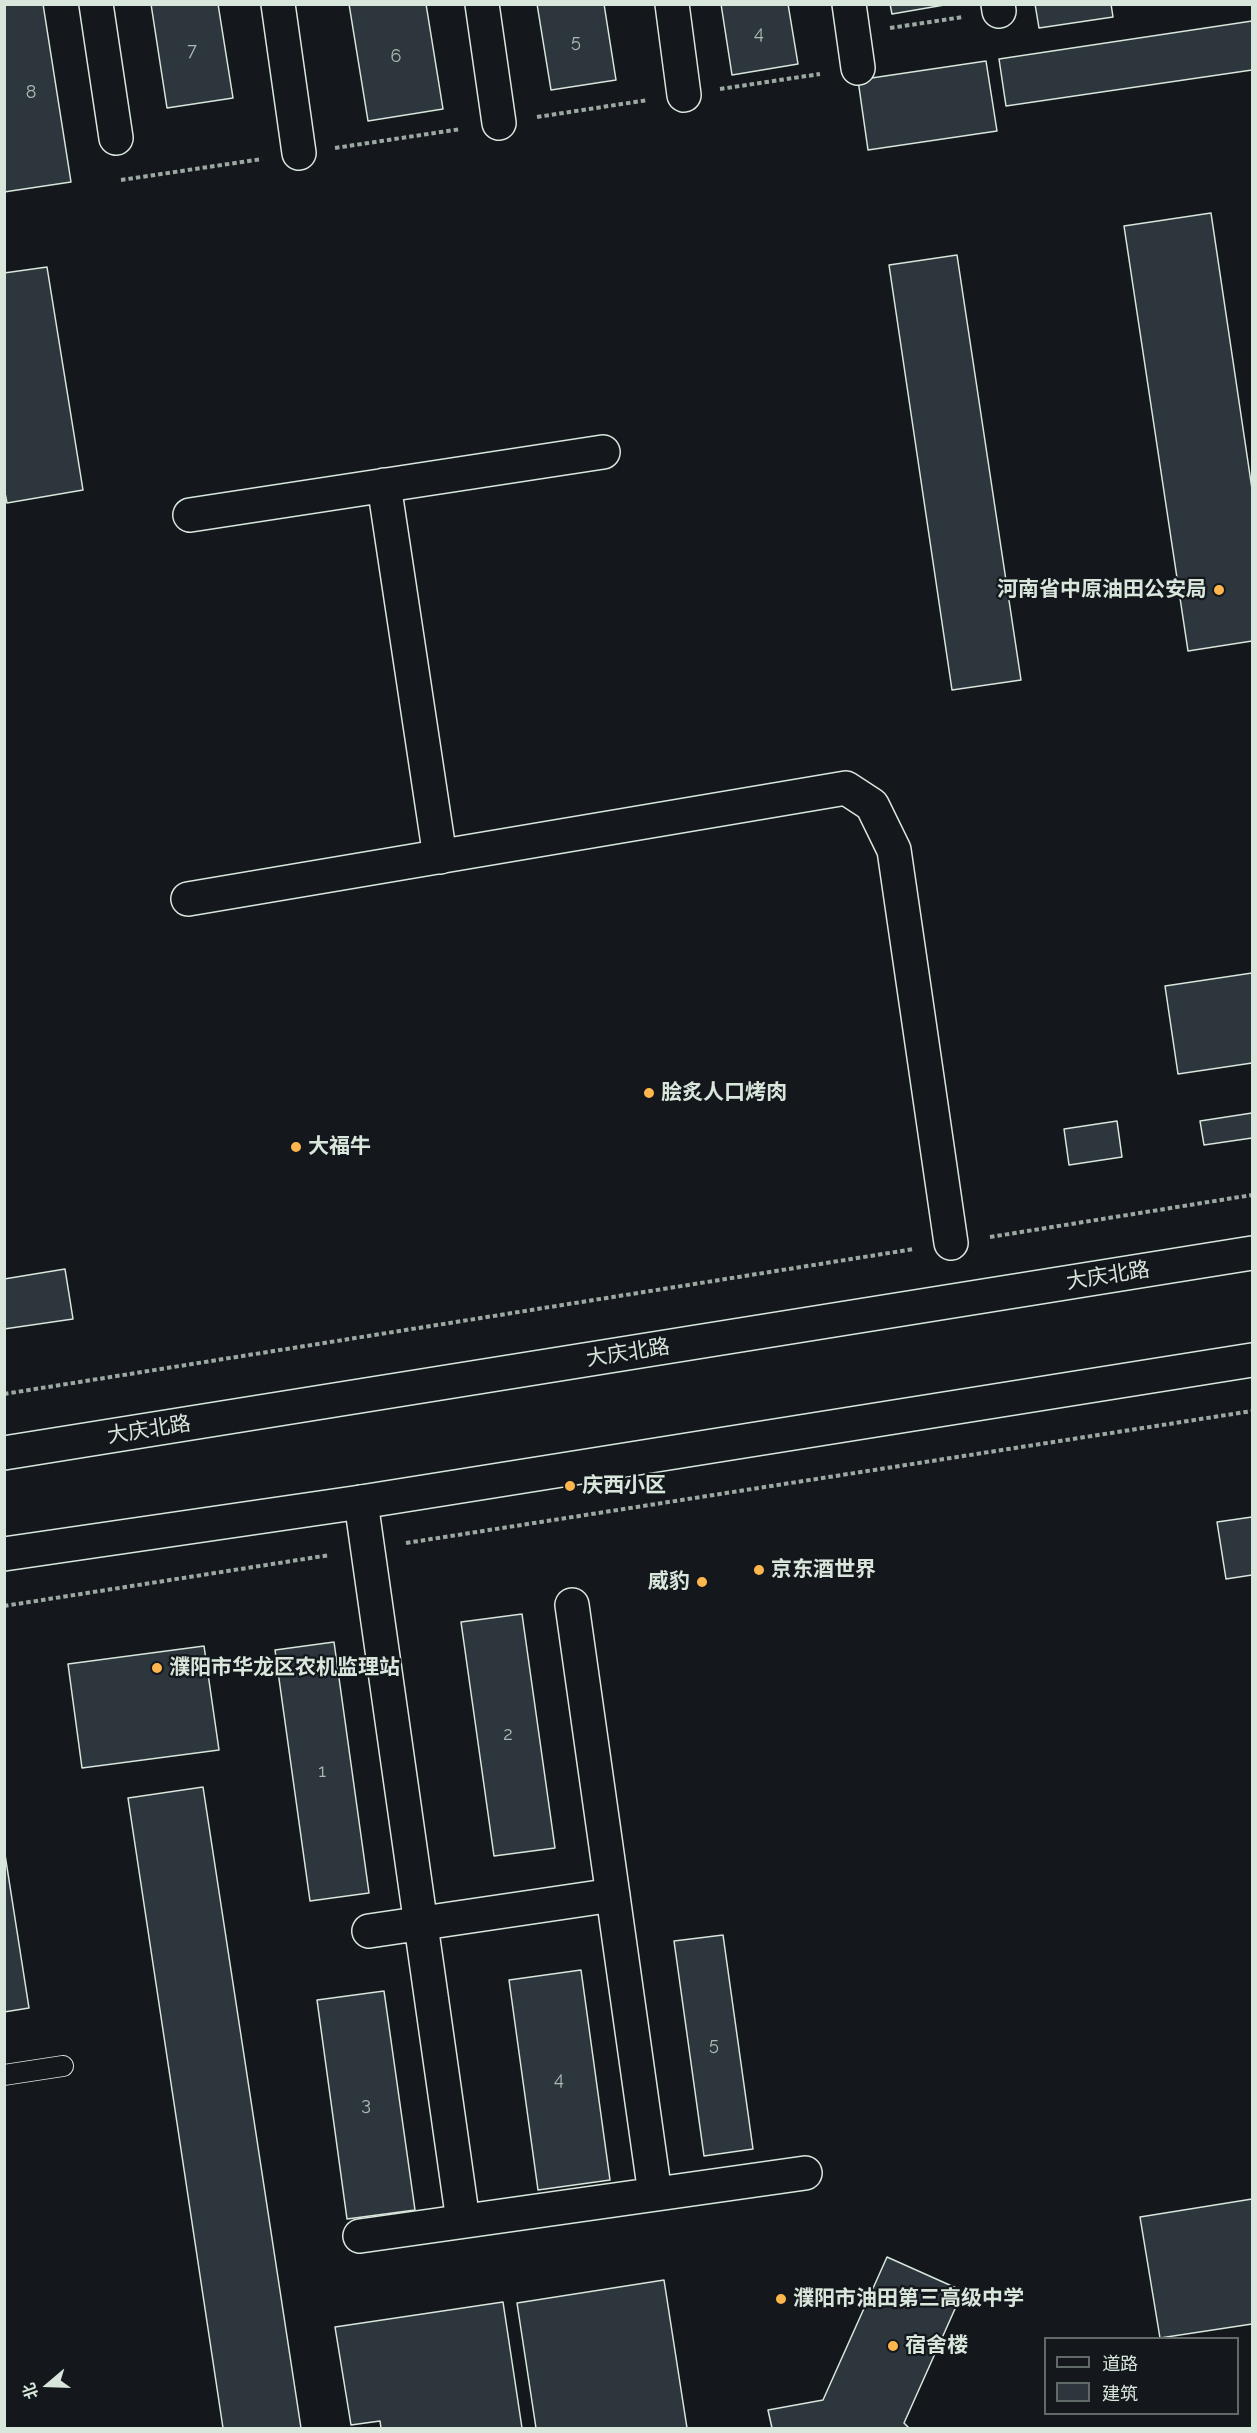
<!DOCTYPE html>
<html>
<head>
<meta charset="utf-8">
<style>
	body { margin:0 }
	#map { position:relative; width:1257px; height:2433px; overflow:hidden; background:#14181c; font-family:Raleway,"Noto Sans SC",sans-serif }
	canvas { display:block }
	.frame { position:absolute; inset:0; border:6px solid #d8e6dc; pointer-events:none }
	.legend { position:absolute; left:1044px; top:2337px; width:195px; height:78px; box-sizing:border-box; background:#14181c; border:2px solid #626a69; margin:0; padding:8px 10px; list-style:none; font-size:18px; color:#d8e6dc }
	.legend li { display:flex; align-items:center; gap:12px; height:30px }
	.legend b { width:30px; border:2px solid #626a69 }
	.north { position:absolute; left:18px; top:2355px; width:60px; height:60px; -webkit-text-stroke:4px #14181c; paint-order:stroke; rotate:251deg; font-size:16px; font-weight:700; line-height:24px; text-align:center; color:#d8e6dc }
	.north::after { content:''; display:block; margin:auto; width:21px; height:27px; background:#d8e6dc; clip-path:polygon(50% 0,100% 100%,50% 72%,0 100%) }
</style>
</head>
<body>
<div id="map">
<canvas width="1257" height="2433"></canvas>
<div class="frame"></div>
<ul class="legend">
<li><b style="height:8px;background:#14181c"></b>道路</li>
<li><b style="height:16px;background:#2c363c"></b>建筑</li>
</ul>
<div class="north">北</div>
</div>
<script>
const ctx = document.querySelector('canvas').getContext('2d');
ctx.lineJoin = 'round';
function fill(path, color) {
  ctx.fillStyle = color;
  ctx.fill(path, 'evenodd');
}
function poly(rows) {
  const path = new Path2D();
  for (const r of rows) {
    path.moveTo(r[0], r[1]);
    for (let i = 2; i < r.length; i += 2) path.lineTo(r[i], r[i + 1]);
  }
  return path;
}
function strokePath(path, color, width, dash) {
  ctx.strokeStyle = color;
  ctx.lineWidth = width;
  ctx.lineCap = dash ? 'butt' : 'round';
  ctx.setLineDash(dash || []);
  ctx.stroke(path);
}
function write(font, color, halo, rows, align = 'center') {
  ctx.font = font + ' Raleway,"Noto Sans SC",sans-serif';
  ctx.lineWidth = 4.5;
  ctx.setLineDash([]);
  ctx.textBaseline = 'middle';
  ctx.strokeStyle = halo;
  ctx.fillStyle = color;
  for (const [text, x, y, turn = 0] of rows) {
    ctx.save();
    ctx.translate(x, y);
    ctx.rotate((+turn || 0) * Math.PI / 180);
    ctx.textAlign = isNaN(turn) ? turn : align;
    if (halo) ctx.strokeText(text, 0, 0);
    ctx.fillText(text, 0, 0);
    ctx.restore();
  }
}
const building = poly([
	[4,4,43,4,71,182,4,192,4,4],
	[151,4,218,4,233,98,167,108,151,4],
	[349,4,426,4,443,109,368,121,349,4],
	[537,4,604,4,616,80,551,90,537,4],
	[721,4,788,4,798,64,732,75,721,4],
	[890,4,950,4,892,14,890,4],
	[1035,4,1111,4,1113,17,1039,28,1035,4],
	[1252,21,1252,70,1006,106,999,59,1252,21],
	[986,61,997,131,868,150,858,80,986,61],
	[1211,213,1252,489,1252,641,1188,651,1124,226,1211,213],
	[957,255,1021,680,952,690,889,265,957,255],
	[47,267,83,490,7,503,4,488,4,273,47,267],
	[1252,973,1252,1063,1178,1074,1165,986,1252,973],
	[1252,1113,1252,1138,1204,1145,1200,1121,1252,1113],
	[1117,1121,1122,1157,1069,1165,1064,1129,1117,1121],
	[65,1269,73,1319,4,1329,4,1279,65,1269],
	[1252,1517,1252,1575,1226,1579,1217,1522,1252,1517],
	[522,1614,555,1848,494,1856,461,1622,522,1614],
	[334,1642,369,1893,310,1901,275,1650,334,1642],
	[204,1646,219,1750,82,1768,68,1664,204,1646],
	[203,1787,301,2428,223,2428,128,1798,203,1787],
	[4,1848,29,2008,4,2012,4,1848],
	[723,1935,753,2149,704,2156,674,1941,723,1935],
	[581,1970,610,2180,538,2190,509,1980,581,1970],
	[384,1991,415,2210,347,2219,317,2000,384,1991],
	[1252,2199,1252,2324,1160,2338,1140,2217,1252,2199],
	[887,2257,963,2291,904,2423,909,2428,772,2428,768,2410,823,2400,887,2257],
	[664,2280,687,2428,536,2428,517,2303,664,2280],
	[503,2302,522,2428,381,2428,380,2421,351,2425,335,2327,503,2302]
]);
const path = poly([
	[890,28,963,17],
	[720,89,820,74],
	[537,117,648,100],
	[335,148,461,129],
	[121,180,262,159],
	[990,1237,1252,1195],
	[4,1394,914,1249],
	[406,1543,1252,1411],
	[4,1606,330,1555]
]);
const lane = poly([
	[4,2075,63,2066]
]);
const street = poly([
	[96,4,116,138],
	[278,4,299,153],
	[482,4,499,123],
	[672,4,684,95],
	[849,4,858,68],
	[998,4,999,11],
	[384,485,440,857],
	[190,515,603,452],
	[188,899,846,788,872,805,894,850,951,1243],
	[361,1502,463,2221],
	[572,1605,655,2194],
	[369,1931,613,1895],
	[360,2236,805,2173]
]);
const secondary = poly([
	[4,1453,1252,1253],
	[4,1554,361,1502,1252,1360]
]);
const markers = [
	[1219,590,6,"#ffb74d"],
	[649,1093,6,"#ffb74d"],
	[296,1147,6,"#ffb74d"],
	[570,1486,6,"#ffb74d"],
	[759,1570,6,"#ffb74d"],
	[702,1582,6,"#ffb74d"],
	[157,1668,6,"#ffb74d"],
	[781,2299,6,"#ffb74d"],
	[893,2346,6,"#ffb74d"]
];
const numberNames = [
	["4",759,34],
	["5",576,42],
	["7",192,51],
	["6",396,57],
	["8",31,93],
	["2",508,1735],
	["1",322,1772],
	["5",714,2045],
	["4",559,2080],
	["3",366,2105]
];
const poiNames = [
	["河南省中原油田公安局",1207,590,"right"],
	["脍炙人口烤肉",661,1093],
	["大福牛",308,1147],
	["庆西小区",582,1486],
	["京东酒世界",771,1570],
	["威豹",690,1582,"right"],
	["濮阳市华龙区农机监理站",169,1668],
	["濮阳市油田第三高级中学",793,2299],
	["宿舍楼",905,2346]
];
const streetNames = [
	["大庆北路",1108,1276,-9],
	["大庆北路",628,1353,-9],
	["大庆北路",149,1430,-9]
];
fill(building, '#2c363c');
strokePath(building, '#d8e6dc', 1.5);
strokePath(lane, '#d8e6dc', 22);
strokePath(street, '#d8e6dc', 36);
strokePath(secondary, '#d8e6dc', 36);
strokePath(path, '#9da8a2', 4, [4.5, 3]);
strokePath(lane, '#14181c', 20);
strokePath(street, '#14181c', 33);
strokePath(secondary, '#14181c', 33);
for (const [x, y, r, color] of markers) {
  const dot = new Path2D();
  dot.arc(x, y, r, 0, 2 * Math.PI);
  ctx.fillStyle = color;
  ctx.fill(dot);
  strokePath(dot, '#14181c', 2);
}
write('18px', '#adbab4', null, numberNames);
write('bold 21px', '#d8e6dc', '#14181c', poiNames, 'left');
write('21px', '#d8e6dc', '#14181c', streetNames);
</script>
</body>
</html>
